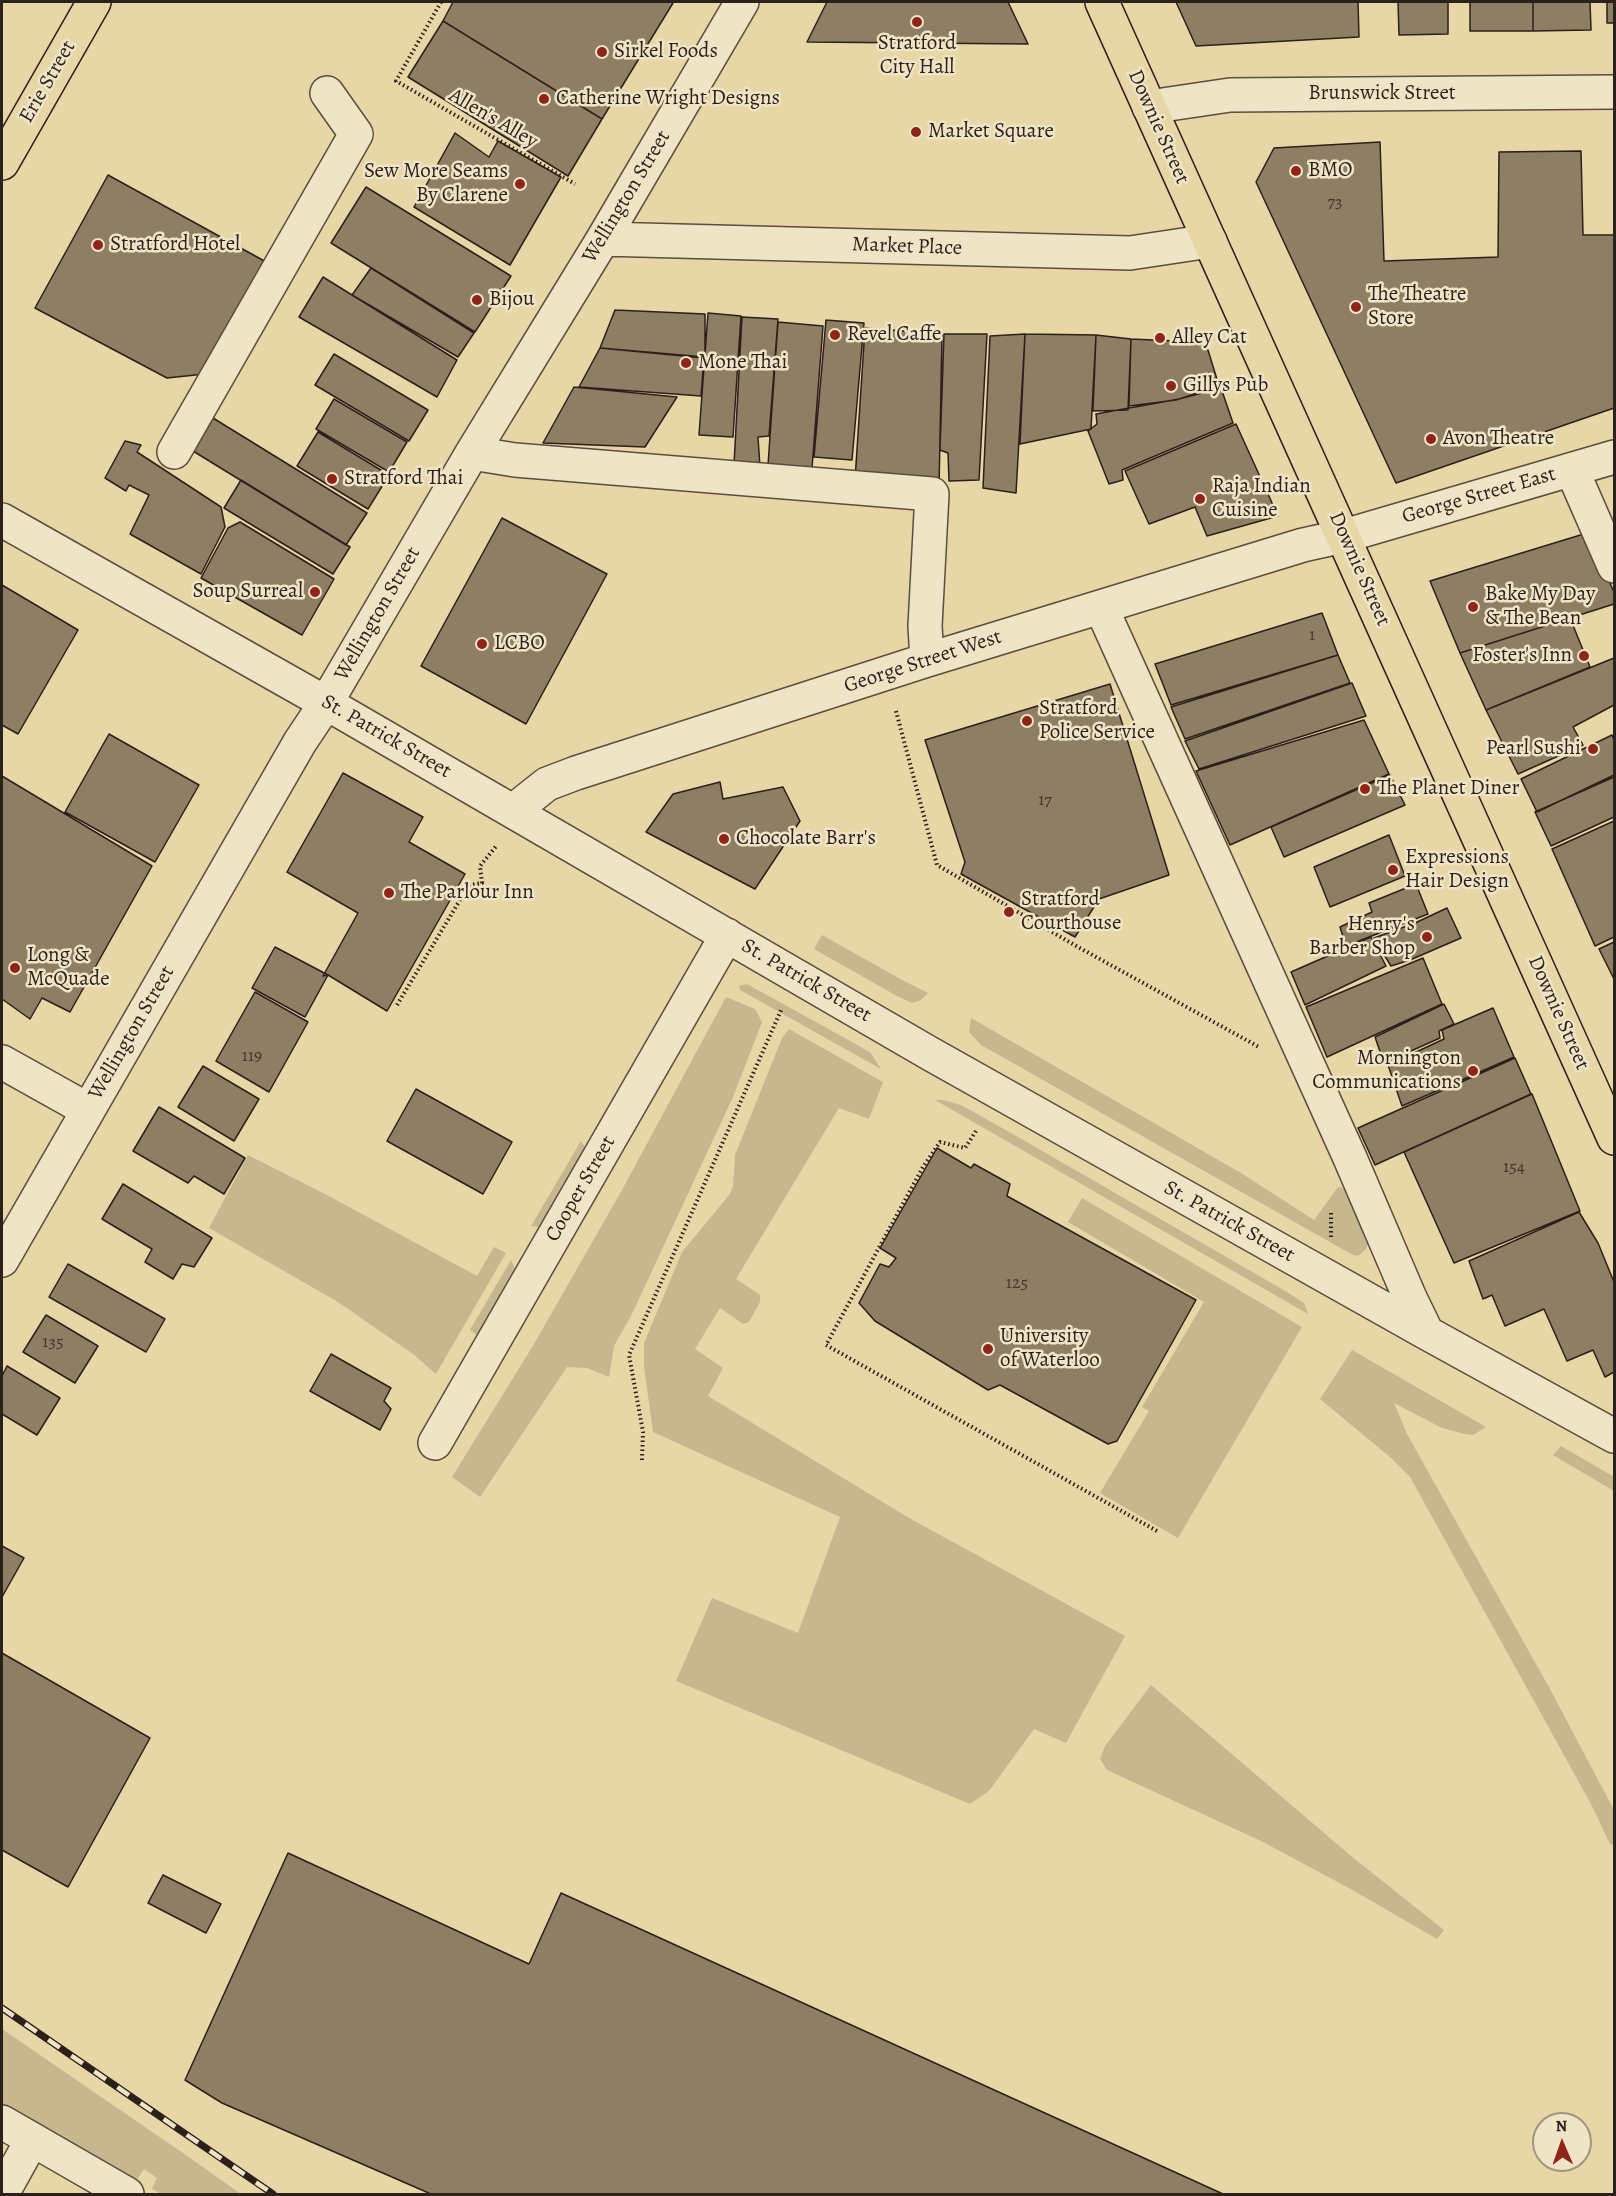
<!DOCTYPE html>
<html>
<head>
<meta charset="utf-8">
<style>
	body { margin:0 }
	#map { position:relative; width:1616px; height:2196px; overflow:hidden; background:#e7d6a6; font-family:Alegreya,serif }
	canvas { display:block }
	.frame { position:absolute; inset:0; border:3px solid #2d1f1a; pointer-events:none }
	.north { position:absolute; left:1532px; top:2112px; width:60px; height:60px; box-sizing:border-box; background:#efe4c5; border:2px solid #a19581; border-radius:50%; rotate:358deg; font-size:16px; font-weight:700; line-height:24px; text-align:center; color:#2d1f1a }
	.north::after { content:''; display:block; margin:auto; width:21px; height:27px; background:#8f2418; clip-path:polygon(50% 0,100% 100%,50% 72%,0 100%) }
</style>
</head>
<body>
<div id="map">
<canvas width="1616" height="2196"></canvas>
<div class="frame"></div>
<div class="north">N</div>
</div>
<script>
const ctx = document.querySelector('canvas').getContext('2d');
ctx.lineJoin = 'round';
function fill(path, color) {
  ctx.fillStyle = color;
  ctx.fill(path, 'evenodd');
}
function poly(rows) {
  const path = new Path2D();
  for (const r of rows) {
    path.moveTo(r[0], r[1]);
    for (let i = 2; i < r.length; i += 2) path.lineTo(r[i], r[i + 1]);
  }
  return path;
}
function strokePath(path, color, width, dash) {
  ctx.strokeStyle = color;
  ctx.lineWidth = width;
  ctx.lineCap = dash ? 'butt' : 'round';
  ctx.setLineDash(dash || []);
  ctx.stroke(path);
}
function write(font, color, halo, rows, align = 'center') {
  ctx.font = font + ' Alegreya,serif';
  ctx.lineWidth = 5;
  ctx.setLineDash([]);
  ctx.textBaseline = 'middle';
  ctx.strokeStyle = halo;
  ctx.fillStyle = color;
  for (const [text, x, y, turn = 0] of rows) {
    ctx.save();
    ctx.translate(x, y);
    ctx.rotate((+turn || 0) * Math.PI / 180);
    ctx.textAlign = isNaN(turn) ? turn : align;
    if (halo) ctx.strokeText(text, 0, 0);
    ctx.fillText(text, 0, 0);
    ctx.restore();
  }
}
const green = poly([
	[822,935,904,981,928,993,921,1000,912,1003,897,996,814,949],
	[747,984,870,1052,881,1069,740,990,739,986],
	[726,997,755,1009,762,1022,733,1097,631,1316,614,1346,609,1377,587,1368,567,1367,480,1497,452,1477,534,1344,622,1190],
	[971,1018,1241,1173,1314,1220,1338,1187,1341,1187,1346,1191,1346,1195,1370,1240,1365,1250,1358,1256,1353,1255,981,1045,969,1032],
	[789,1029,883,1082,869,1119,839,1108,736,1279,760,1295,760,1302,749,1322,743,1324,720,1308,695,1349,723,1368,708,1396,909,1518,1125,1636,1066,1743,1034,1729,989,1791,970,1804,676,1681,712,1598,798,1633,840,1517,653,1432,644,1367,644,1343,682,1252,730,1194,733,1186,735,1155,782,1038],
	[935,1100,943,1100,961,1105,1011,1133,1287,1292,1304,1303,1308,1314],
	[581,1141,586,1149,540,1227,531,1226],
	[248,1155,325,1194,477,1276,494,1247,506,1253,436,1374,413,1354,338,1302,209,1228],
	[1082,1198,1302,1327,1178,1538,1100,1493,1149,1411,1142,1407,1204,1302,1068,1222],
	[511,1260,515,1269,477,1335,470,1330],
	[1352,1350,1486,1427,1473,1435,1464,1434,1442,1428,1394,1403,1407,1434,1550,1689,1614,1810,1614,1845,1610,1844,1591,1804,1410,1477,1390,1457,1320,1399],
	[1561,1446,1614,1477,1614,1491,1553,1455],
	[1151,1685,1351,1856,1444,1930,1437,1939,1349,1888,1261,1841,1107,1770,1100,1759,1105,1746],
	[2,2029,180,2151,241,2194,161,2194,152,2189,157,2178,144,2169,136,2181,2,2104]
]);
const building = poly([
	[453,2,670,2,673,3,602,119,443,21,453,2],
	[827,2,1008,2,1028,44,807,42,827,2],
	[1176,2,1358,2,1359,37,1196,46,1176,2],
	[1398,2,1448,2,1448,34,1399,35,1398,2],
	[1470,2,1533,2,1533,31,1470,31,1470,2],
	[1533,2,1590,2,1591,30,1533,31,1533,2],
	[1607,2,1614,2,1614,23,1607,23,1607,2],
	[443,21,602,119,568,176,408,77,443,21],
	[455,133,489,157,498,141,561,177,510,265,414,207,455,133],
	[1380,142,1384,261,1498,257,1499,152,1581,151,1583,235,1614,235,1614,408,1396,483,1256,182,1274,148,1380,142],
	[108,175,268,263,205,374,167,378,35,308,108,175],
	[366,187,511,276,475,332,331,243,366,187],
	[371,268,474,333,458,357,352,295,371,268],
	[323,277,457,360,437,397,299,317,323,277],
	[615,310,705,314,705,357,600,348,615,310],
	[708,313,741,316,733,437,699,435,708,313],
	[742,317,778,319,769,436,758,437,760,467,734,464,742,317],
	[826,320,864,323,852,460,814,457,826,320],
	[778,322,823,326,812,468,768,465,778,322],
	[865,328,942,334,939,489,855,480,865,328],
	[944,334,987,334,979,480,949,481,948,453,940,450,944,334],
	[1025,334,1016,493,983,488,990,336,1025,334],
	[1025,334,1096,335,1091,429,1020,444,1025,334],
	[1096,335,1131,339,1128,410,1093,411,1096,335],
	[1131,339,1198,342,1208,350,1219,386,1176,400,1129,406,1131,339],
	[600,348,704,358,701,396,579,387,600,348],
	[334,354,428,410,409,441,315,385,334,354],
	[574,387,677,397,645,447,543,443,574,387],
	[1221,388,1233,423,1122,470,1123,480,1109,484,1088,431,1097,424,1096,414,1179,399,1221,388],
	[334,399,407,442,389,472,316,429,334,399],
	[213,418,367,513,346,545,193,451,213,418],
	[1236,424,1278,516,1207,536,1195,507,1149,524,1125,471,1236,424],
	[318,432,389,475,368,509,297,466,318,432],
	[125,441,141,445,137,452,221,507,225,527,201,574,130,534,149,495,129,485,126,491,105,478,125,441],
	[241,480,350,547,333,574,224,508,241,480],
	[502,518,607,574,526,724,421,666,502,518],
	[240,522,334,579,302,635,201,578,228,528,240,522],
	[1587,533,1614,592,1614,604,1460,653,1430,581,1587,533],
	[2,585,78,630,18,734,2,725,2,585],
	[1322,613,1338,655,1171,705,1155,664,1322,613],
	[1570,618,1590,667,1486,710,1460,653,1570,618],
	[1338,655,1350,683,1185,739,1171,707,1338,655],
	[1614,658,1614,705,1573,727,1583,745,1518,774,1486,710,1614,658],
	[1352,683,1366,716,1199,769,1185,741,1352,683],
	[1110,684,1169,875,1099,899,1075,937,961,874,965,862,925,740,1110,684],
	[1364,720,1389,774,1230,845,1196,771,1364,720],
	[109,734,199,785,155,862,65,812,109,734],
	[1612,735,1614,740,1614,775,1537,812,1521,779,1612,735],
	[343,773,423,817,409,842,465,874,387,1011,328,975,323,976,358,913,287,872,343,773],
	[1390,775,1405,805,1284,857,1271,827,1390,775],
	[2,776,152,866,70,1012,42,998,30,1019,2,999,2,776],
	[1614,777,1614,817,1551,846,1535,812,1614,777],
	[720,782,723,799,783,787,800,821,755,889,646,832,673,794,720,782],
	[1614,821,1614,937,1595,946,1552,849,1614,821],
	[1389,835,1405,876,1330,907,1314,867,1389,835],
	[1416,884,1428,914,1346,946,1340,927,1372,912,1369,903,1416,884],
	[1447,908,1461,938,1410,960,1391,966,1374,938,1415,923,1447,908],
	[1371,937,1386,966,1305,1005,1291,972,1371,937],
	[1614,942,1614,979,1599,949,1614,942],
	[275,947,328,975,305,1017,252,988,275,947],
	[1423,958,1442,1004,1327,1057,1306,1007,1423,958],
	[255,992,308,1022,269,1092,216,1061,255,992],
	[1444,1004,1454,1024,1439,1031,1440,1038,1384,1063,1375,1037,1444,1004],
	[1493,1008,1514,1057,1402,1106,1388,1065,1444,1039,1442,1030,1493,1008],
	[1515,1058,1531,1094,1375,1165,1358,1128,1515,1058],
	[203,1066,259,1099,234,1141,178,1107,203,1066],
	[416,1089,512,1142,483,1194,387,1141,416,1089],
	[1532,1094,1580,1211,1454,1263,1404,1152,1532,1094],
	[159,1107,245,1158,224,1194,194,1176,188,1183,133,1151,159,1107],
	[937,1148,971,1168,974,1164,1010,1184,1007,1196,1196,1300,1117,1441,1108,1444,1000,1385,988,1390,875,1321,859,1303,880,1264,889,1267,896,1258,880,1248,937,1148],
	[123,1184,212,1238,194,1267,182,1264,173,1279,145,1262,152,1249,102,1219,123,1184],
	[1579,1212,1598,1243,1614,1282,1614,1372,1605,1377,1593,1350,1567,1361,1544,1309,1505,1326,1492,1295,1483,1299,1469,1261,1579,1212],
	[68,1264,165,1319,146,1352,49,1297,68,1264],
	[46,1315,98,1346,75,1383,23,1352,46,1315],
	[331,1354,391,1388,384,1401,391,1409,380,1430,310,1391,331,1354],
	[7,1366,60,1398,37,1435,2,1414,2,1376,7,1366],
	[2,1546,24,1558,2,1597,2,1546],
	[2,1653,150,1738,68,1887,2,1850,2,1653],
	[288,1853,529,1964,561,1893,1223,2194,431,2194,222,2103,185,2080,288,1853],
	[163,1875,221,1904,206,1933,148,1903,163,1875]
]);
const path = poly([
	[441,2,396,81,575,184],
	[896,711,937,865,1078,947,1259,1047],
	[397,1005,469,885,482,883,480,866,497,845],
	[976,1131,965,1148,940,1142,923,1167,826,1345,1157,1531],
	[1331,1237,1331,1212],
	[642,1460,643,1432,629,1355,782,1008]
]);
const minor = poly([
	[1149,107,1230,95,1614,92],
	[603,239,1130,253,1210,241],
	[174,452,356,134,327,93],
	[472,453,515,460,932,494,925,626,927,660],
	[1572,470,1614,566],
	[2,520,326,703,929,1053,1427,1333,1614,1436],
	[1101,607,1350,1158,1410,1298,1427,1333],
	[513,811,547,784,576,773,927,660,1303,545,1344,536,1614,457],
	[2,1062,88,1110],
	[2,1260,300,742,326,703,472,453,603,239,742,2],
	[435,1443,727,935],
	[2,2122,127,2194],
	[2,2194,32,2140]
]);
const major = poly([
	[1102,2,1614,1138],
	[2,163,94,2]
]);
const rail = poly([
	[2,2008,273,2194]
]);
const markers = [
	[917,22,6,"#8f2418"],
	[602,52,6,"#8f2418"],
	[544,99,6,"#8f2418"],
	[916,132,6,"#8f2418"],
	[1296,171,6,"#8f2418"],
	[520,184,6,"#8f2418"],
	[98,245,6,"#8f2418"],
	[477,300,6,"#8f2418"],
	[1356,307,6,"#8f2418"],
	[835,335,6,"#8f2418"],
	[1160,338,6,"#8f2418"],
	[686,363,6,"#8f2418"],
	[1171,386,6,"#8f2418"],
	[1431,439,6,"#8f2418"],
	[332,479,6,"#8f2418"],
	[1200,499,6,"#8f2418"],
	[315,592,6,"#8f2418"],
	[1473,607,6,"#8f2418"],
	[482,644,6,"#8f2418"],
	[1584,656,6,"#8f2418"],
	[1027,721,6,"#8f2418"],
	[1593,749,6,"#8f2418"],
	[1365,789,6,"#8f2418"],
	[724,839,6,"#8f2418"],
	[1393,870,6,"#8f2418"],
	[389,893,6,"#8f2418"],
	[1009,912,6,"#8f2418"],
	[1427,937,6,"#8f2418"],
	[15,968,6,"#8f2418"],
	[1473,1071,6,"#8f2418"],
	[988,1349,6,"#8f2418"]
];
const numberNames = [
	["73",1335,203],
	["1",1312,636],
	["17",1045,801],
	["119",252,1057],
	["154",1514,1168],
	["125",1017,1284],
	["135",53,1343]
];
const poiNames = [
	["Stratford",917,44,"center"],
	["City Hall",917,68,"center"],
	["Sirkel Foods",614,52],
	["Catherine Wright Designs",556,99],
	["Market Square",928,132],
	["BMO",1308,171],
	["Sew More Seams",508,172,"right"],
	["By Clarene",508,196,"right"],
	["Stratford Hotel",110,245],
	["The Theatre",1368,295],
	["Store",1368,319],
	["Bijou",489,300],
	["Revel Caffe",847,335],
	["Alley Cat",1172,338],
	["Mone Thai",698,363],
	["Gillys Pub",1183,386],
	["Avon Theatre",1443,439],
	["Stratford Thai",344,479],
	["Raja Indian",1212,487],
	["Cuisine",1212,511],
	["Soup Surreal",303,592,"right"],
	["Bake My Day",1485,595],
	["& The Bean",1485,619],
	["LCBO",494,644],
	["Foster's Inn",1572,656,"right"],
	["Stratford",1039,709],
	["Police Service",1039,733],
	["Pearl Sushi",1581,749,"right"],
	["The Planet Diner",1377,789],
	["Chocolate Barr's",736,839],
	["Expressions",1405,858],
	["Hair Design",1405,882],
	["The Parlour Inn",401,893],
	["Stratford",1021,900],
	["Courthouse",1021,924],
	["Henry's",1415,925,"right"],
	["Barber Shop",1415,949,"right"],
	["Long &",27,956],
	["McQuade",27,980],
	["Mornington",1461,1059,"right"],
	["Communications",1461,1083,"right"],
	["University",1000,1337],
	["of Waterloo",1000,1361]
];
const streetNames = [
	["Erie Street",48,82,-60],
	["Brunswick Street",1382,94],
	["Allen's Alley",493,119,30],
	["Downie Street",1158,127,66],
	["Wellington Street",627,197,-59],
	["Market Place",907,247,2],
	["George Street East",1479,496,-16],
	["Downie Street",1359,569,66],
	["Wellington Street",378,614,-60],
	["George Street West",923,662,-18],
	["St. Patrick Street",386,737,30],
	["St. Patrick Street",806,981,30],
	["Downie Street",1558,1013,66],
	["Wellington Street",132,1033,-60],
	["Cooper Street",581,1189,-60],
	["St. Patrick Street",1229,1222,29]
];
fill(green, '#c7b78e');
fill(building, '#8e7e63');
strokePath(building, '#2d1f1a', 1.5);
strokePath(minor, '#5c4d3d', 36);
strokePath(major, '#2d1f1a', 36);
strokePath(path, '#2d1f1a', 4, [1.5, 3]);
strokePath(minor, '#efe4c5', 33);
strokePath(major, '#e7d6a6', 33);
strokePath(rail, '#2d1f1a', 7);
strokePath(rail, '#efe4c5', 4.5, [14]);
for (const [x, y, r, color] of markers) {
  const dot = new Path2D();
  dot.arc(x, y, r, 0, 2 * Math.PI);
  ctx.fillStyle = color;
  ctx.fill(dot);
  strokePath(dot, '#efe4c5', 2);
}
write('18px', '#45372c', null, numberNames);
write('21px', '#2d1f1a', '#efe4c5', poiNames, 'left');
write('21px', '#2d1f1a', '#efe4c5', streetNames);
</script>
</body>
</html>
